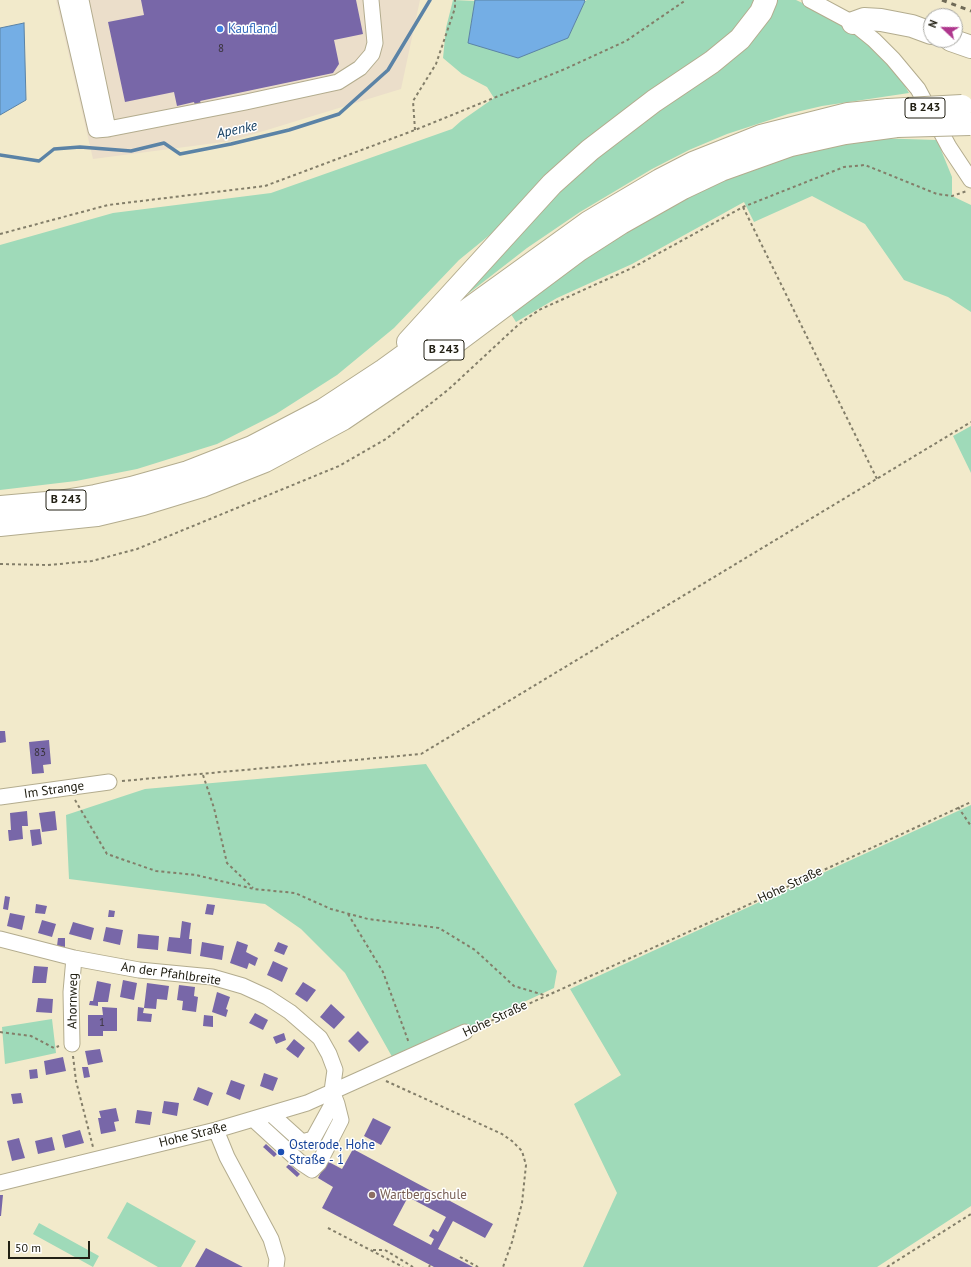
<!DOCTYPE html>
<html>
<head>
<meta charset="utf-8">
<style>
	body { margin:0 }
	#map { position:relative; width:971px; height:1267px; overflow:hidden; background:#f2eacb; font-family:"PT Sans",sans-serif }
	canvas { display:block }
	.north { position:absolute; left:923px; top:8px; width:40px; height:40px; box-sizing:border-box; background:#fff; border:1px solid #a7a6a1; border-radius:50%; rotate:292deg; font-size:11px; font-weight:700; line-height:16px; text-align:center; color:#222014 }
	.north::after { content:''; display:block; margin:auto; width:14px; height:18px; background:#af378d; clip-path:polygon(50% 0,100% 100%,50% 72%,0 100%) }
	.scale { position:absolute; left:8px; top:1241px; width:82px; height:18px; box-sizing:border-box; border:2px solid #222014; border-top:0; padding-left:5px; font-size:12px; line-height:14px; white-space:nowrap; color:#222014; -webkit-text-stroke:3px #fff; paint-order:stroke }
</style>
</head>
<body>
<div id="map">
<canvas width="971" height="1267"></canvas>
<div class="north">N</div>
<div class="scale">50 m</div>
</div>
<script>
const ctx = document.querySelector('canvas').getContext('2d');
ctx.lineJoin = 'round';
function fill(path, color) {
  ctx.fillStyle = color;
  ctx.fill(path, 'evenodd');
}
function poly(rows) {
  const path = new Path2D();
  for (const r of rows) {
    path.moveTo(r[0], r[1]);
    for (let i = 2; i < r.length; i += 2) path.lineTo(r[i], r[i + 1]);
  }
  return path;
}
function strokePath(path, color, width, dash) {
  ctx.strokeStyle = color;
  ctx.lineWidth = width;
  ctx.lineCap = dash ? 'butt' : 'round';
  ctx.setLineDash(dash || []);
  ctx.stroke(path);
}
function write(font, color, halo, rows, align = 'center') {
  ctx.font = font + ' "PT Sans",sans-serif';
  ctx.lineWidth = 3;
  ctx.setLineDash([]);
  ctx.textBaseline = 'middle';
  ctx.strokeStyle = halo;
  ctx.fillStyle = color;
  for (const [text, x, y, turn = 0] of rows) {
    ctx.save();
    ctx.translate(x, y);
    ctx.rotate((+turn || 0) * Math.PI / 180);
    ctx.textAlign = isNaN(turn) ? turn : align;
    if (halo) ctx.strokeText(text, 0, 0);
    ctx.fillText(text, 0, 0);
    ctx.restore();
  }
}
const commercial = poly([
	[56,0,420,0,401,89,231,141,93,159]
]);
const green = poly([
	[453,0,475,1,468,43,568,38,585,1,587,0,755,0,736,34,459,260,394,328,337,375,276,414,217,444,137,469,76,481,0,490,0,245,113,213,271,193,452,129,461,121,494,98,487,87,462,74,443,58,446,28],
	[778,0,796,0,841,21,884,58,902,81,909,93,822,106,788,114,727,134,689,150,652,169,580,212,527,248,442,314,529,214,771,3],
	[872,138,937,140,952,177,952,196,971,205,971,312,948,297,904,280,865,224,812,196,754,222,744,202,632,264,557,298,516,322,509,311,652,213,760,162],
	[971,426,971,473,953,436],
	[426,764,557,971,554,988,395,1062,345,973,301,929,265,904,69,879,66,815,145,789],
	[971,805,971,1206,877,1267,583,1267,617,1193,574,1104,621,1075,570,989],
	[52,1019,56,1053,5,1064,2,1027],
	[127,1202,196,1241,181,1267,158,1267,107,1238],
	[39,1223,99,1256,93,1267,33,1234]
]);
const water = poly([
	[475,0,584,0,585,1,568,38,518,58,468,43,475,0],
	[24,23,26,100,0,115,0,28,24,23]
]);
const stream = poly([
	[0,155,39,161,54,149,80,147,131,151,164,143,180,154,231,144,289,130,339,114,388,70,430,0]
]);
const building = poly([
	[141,0,356,0,363,34,334,40,339,64,333,73,200,101,201,103,195,105,194,102,177,106,174,92,125,102,108,22,144,15],
	[0,731,5,731,6,742,0,743],
	[49,740,51,764,43,765,44,773,32,774,29,742],
	[27,811,28,826,22,826,23,839,9,841,8,830,11,830,10,813],
	[55,811,57,830,42,832,39,813],
	[40,829,42,844,32,846,30,830],
	[5,896,10,897,8,910,3,909],
	[36,904,47,906,45,914,35,913],
	[207,904,215,905,213,915,205,914],
	[109,910,115,911,114,917,108,917],
	[10,913,25,916,22,930,7,926],
	[42,920,56,924,52,937,38,933],
	[182,921,191,923,189,939,192,939,191,954,167,951,169,937,180,938],
	[73,922,94,928,91,940,69,934],
	[106,927,123,930,120,945,103,941],
	[138,934,159,936,158,950,137,948],
	[58,938,65,938,65,947,57,946],
	[237,941,248,945,246,952,258,958,255,966,249,963,247,969,230,963],
	[202,942,224,946,222,960,200,956],
	[278,942,288,946,284,955,274,951],
	[273,961,288,968,282,982,267,975],
	[34,966,48,967,46,983,32,983],
	[123,980,137,983,134,1000,120,997],
	[97,981,111,984,108,1002,98,1002,98,1006,89,1005,90,1001,93,1001],
	[303,982,316,990,307,1002,295,994],
	[147,983,169,986,167,1000,157,999,156,1009,144,1008],
	[179,985,195,987,194,996,198,997,196,1012,182,1010,183,1001,177,1000],
	[217,992,230,997,226,1009,228,1010,226,1017,212,1012],
	[38,998,53,999,52,1013,36,1012],
	[331,1004,345,1017,334,1029,320,1017],
	[102,1007,117,1008,117,1031,103,1031,103,1036,88,1036,88,1015,103,1015],
	[138,1007,144,1008,143,1013,152,1014,151,1022,137,1021],
	[255,1013,268,1020,263,1030,249,1023],
	[204,1015,213,1016,213,1027,203,1026],
	[358,1031,369,1042,359,1052,348,1041],
	[284,1033,286,1040,276,1044,273,1037],
	[294,1039,305,1048,298,1058,286,1049],
	[100,1049,103,1062,88,1065,85,1051],
	[63,1057,66,1071,46,1075,44,1061],
	[82,1067,88,1067,90,1077,84,1078],
	[37,1069,38,1078,30,1079,29,1070],
	[264,1073,278,1078,273,1091,260,1086],
	[231,1080,245,1085,240,1100,226,1094],
	[198,1087,213,1093,208,1106,193,1100],
	[21,1093,23,1103,13,1104,11,1094],
	[164,1101,179,1103,177,1116,162,1113],
	[116,1108,119,1121,114,1122,116,1131,101,1134,98,1118,101,1118,99,1111],
	[137,1110,152,1112,150,1125,135,1123],
	[373,1118,391,1127,381,1145,364,1136],
	[80,1130,84,1143,65,1148,62,1135],
	[52,1137,55,1150,38,1154,35,1141],
	[19,1138,25,1158,12,1161,7,1141],
	[266,1144,277,1154,274,1157,263,1147],
	[353,1149,493,1224,485,1238,453,1221,438,1249,473,1267,434,1267,322,1208,333,1187,318,1178,327,1161,342,1169],
	[408,1197,446,1217,438,1232,433,1229,429,1236,434,1239,431,1245,393,1225],
	[289,1164,300,1174,297,1177,286,1167],
	[0,1195,3,1195,1,1216,0,1216],
	[206,1248,243,1267,195,1267]
]);
const path = poly([
	[415,130,413,101,436,64,455,8,455,0],
	[743,207,877,479],
	[0,234,108,205,265,186,415,130,565,69,626,41,686,0],
	[0,564,48,565,92,561,137,549,339,466,386,439,449,389,518,325,539,310,632,268,743,207,844,167,865,165,937,194,952,196,967,191],
	[203,775,214,808,227,863,253,888],
	[122,781,421,754,971,422],
	[75,800,107,854,156,871,196,875,254,889,295,893,331,909,368,919,439,928,475,950,514,986,544,995],
	[958,807,971,826],
	[348,914,383,972,409,1043],
	[475,1028,737,910,971,802],
	[0,1032,31,1036,54,1048,59,1046],
	[73,1056,76,1081,93,1147],
	[386,1081,502,1134,512,1141,522,1151,526,1165,522,1203,512,1242,503,1267],
	[328,1228,403,1267],
	[373,1250,385,1250,413,1267],
	[460,1257,478,1267],
	[429,1267,430,1265],
	[887,1267,971,1214]
]);
const minor = poly([
	[66,0,96,130,108,129,81,0],
	[810,0,853,23,874,40,893,59,918,89,949,147,971,180],
	[108,129,246,102,338,82,360,68,372,54,375,43,371,0],
	[0,797,109,782],
	[0,939,74,958,139,970,212,977,243,986,267,997,290,1012,320,1038,329,1054,335,1070,332,1091],
	[72,1044,71,992,74,958],
	[271,1114,302,1142,313,1139,335,1099],
	[253,1119,300,1162,312,1170,319,1163,341,1120,337,1104,332,1091],
	[216,1130,227,1157,271,1239,277,1259,276,1267],
	[0,1183,216,1130,307,1103,465,1032]
]);
const highway = poly([
	[853,23,864,19,881,20,912,26,931,33],
	[951,40,971,47],
	[408,342,552,184,590,150,654,101,712,62,740,39,761,12,766,0],
	[0,507,58,502,95,496,131,488,188,472,252,447,323,410,384,370,589,222,660,180,693,163,761,136,848,114,888,110],
	[0,525,97,515,143,504,202,486,265,461,343,419,452,345,579,250,621,223,683,188,721,170,791,145,845,133,897,126]
]);
const rail = poly([
	[942,0,971,11]
]);
const highwayBridge = poly([
	[888,110,962,106],
	[897,126,970,124]
]);
const markers = [
	[220,29,4,"#3f7fe0"],
	[281,1152,4,"#1a4fb4"],
	[372,1195,4,"#8d6e63"]
];
const numberNames = [
	["8",221,49],
	["83",40,753],
	["1",102,1023]
];
const shields = [
	[925,108,40],
	[444,350,40],
	[66,500,40]
];
const shieldNames = [
	["B 243",925,108],
	["B 243",444,350],
	["B 243",66,500]
];
const shopNames = [
	["Kaufland",228,29]
];
const streetNames = [
	["Im Strange",54,790,-8],
	["Hohe Straße",790,885,-25],
	["An der Pfahlbreite",171,974,8],
	["Ahornweg",73,1001,-89],
	["Hohe Straße",495,1019,-25],
	["Hohe Straße",193,1135,-14]
];
const transitNames = [
	["Osterode, Hohe",289,1145],
	["Straße - 1",289,1160]
];
const educationNames = [
	["Wartbergschule",380,1195]
];
const waterNames = [
	["Apenke",237,130,-12]
];
fill(commercial, '#ebdeca');
fill(green, '#9fdab9');
fill(water, '#74aee5');
strokePath(water, '#5b83a6', 1);
strokePath(stream, '#5b83a6', 3.5);
fill(building, '#7867a8');
strokePath(minor, '#b3ac8e', 17);
strokePath(highway, '#b3ac8e', 24);
strokePath(path, '#837e69', 2, [3, 3]);
strokePath(minor, '#fff', 15);
strokePath(highway, '#fff', 22);
strokePath(rail, '#6f6a57', 3, [5, 5]);
strokePath(highwayBridge, '#b3ac8e', 24, []);
strokePath(highwayBridge, '#fff', 22);
for (const [x, y, r, color] of markers) {
  const dot = new Path2D();
  dot.arc(x, y, r, 0, 2 * Math.PI);
  ctx.fillStyle = color;
  ctx.fill(dot);
  strokePath(dot, '#fff', 1.5);
}
write('11px', '#383239', null, numberNames);
for (const [x, y, w] of shields) {
  const box = new Path2D();
  box.roundRect(x - w / 2, y - 10, w, 20, 3);
  ctx.fillStyle = '#fff';
  ctx.fill(box);
  strokePath(box, '#222014', 1);
}
write('bold 12px', '#222014', null, shieldNames);
write('13px', '#366cbe', '#fff', shopNames, 'left');
write('13px', '#222014', '#fff', streetNames);
write('13px', '#164399', '#fff', transitNames, 'left');
write('13px', '#785e54', '#fff', educationNames, 'left');
write('italic 14px', '#113c60', '#fff', waterNames);
</script>
</body>
</html>
